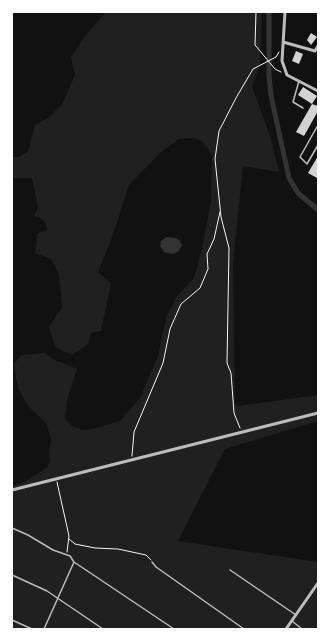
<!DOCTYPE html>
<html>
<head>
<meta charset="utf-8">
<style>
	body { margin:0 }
	#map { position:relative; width:330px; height:641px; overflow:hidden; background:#111; font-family:"Sofia Sans Condensed",sans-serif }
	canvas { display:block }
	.frame { position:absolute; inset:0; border:13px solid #fff; pointer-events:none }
</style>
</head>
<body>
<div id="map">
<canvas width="330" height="641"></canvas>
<div class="frame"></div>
</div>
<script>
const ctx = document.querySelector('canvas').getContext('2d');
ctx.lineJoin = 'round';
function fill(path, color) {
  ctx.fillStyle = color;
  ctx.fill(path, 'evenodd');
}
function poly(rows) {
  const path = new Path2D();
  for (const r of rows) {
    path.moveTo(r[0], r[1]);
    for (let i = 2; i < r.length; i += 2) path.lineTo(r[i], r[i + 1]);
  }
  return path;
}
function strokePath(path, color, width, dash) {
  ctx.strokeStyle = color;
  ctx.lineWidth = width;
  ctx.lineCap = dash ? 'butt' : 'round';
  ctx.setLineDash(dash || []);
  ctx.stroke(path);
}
const green = poly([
	[106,12,262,12,260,64,252,87,270,136,279,172,243,166,233,264,235,403,238,406,318,395,318,421,225,449,178,541,318,562,318,629,12,629,12,486,20,484,47,468,50,461,49,450,51,439,46,423,28,406,18,388,14,364,21,355,45,353,51,358,77,369,67,400,65,418,72,426,82,430,93,429,120,421,140,398,158,356,166,318,177,296,194,278,202,249,211,201,212,156,209,150,203,142,194,138,179,139,160,153,129,185,113,235,98,272,111,283,101,331,91,333,88,344,72,355,55,347,49,327,62,307,59,274,51,259,35,253,38,233,47,231,46,223,40,218,34,216,38,208,32,178,12,178,12,157,19,157,28,151,35,125,48,118,63,103,75,75,71,57,86,35]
]);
const water = poly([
	[166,237,176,238,179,240,182,245,179,251,173,254,164,252,160,246,161,241]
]);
const canal = poly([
	[269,12,269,75,271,96,289,178,298,193,318,210]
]);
const building = poly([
	[311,33,317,37,311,45,307,40],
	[296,51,303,54,299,64,292,61],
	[303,87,317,96,312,104,318,106,318,111,304,136,296,132,312,104,298,95],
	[318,156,318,176,317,178,308,173]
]);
const path = poly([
	[256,12,255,45,275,69,281,72],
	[240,428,234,413,231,373,227,363,229,248,221,217,215,159,219,131,236,98,253,69,276,57,279,52],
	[132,456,134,432,163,363,170,329,181,304,200,288,208,269,207,254,214,239,220,212],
	[57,482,69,536,67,552],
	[69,539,75,544,95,548,118,549,146,555,151,560]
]);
const service = poly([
	[299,81,293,102,303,108],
	[318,125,300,157,307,164,318,145],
	[12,528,28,535,53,550,70,556,74,562,44,629],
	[74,562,174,629],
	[152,562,156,567,244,629],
	[230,570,296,615],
	[12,575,47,591,103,629],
	[12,620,32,629],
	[292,621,302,629]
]);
const minor = poly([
	[285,12,282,61,287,75,318,91],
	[283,42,315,51,318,46],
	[12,490,318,413],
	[286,629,318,583]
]);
fill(green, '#202020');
fill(water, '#333');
strokePath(canal, '#333', 5);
fill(building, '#d3d3d3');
strokePath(path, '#f5f5f5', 1);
strokePath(service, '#bcbcbc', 1.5);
strokePath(minor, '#bcbcbc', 3);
</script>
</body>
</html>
